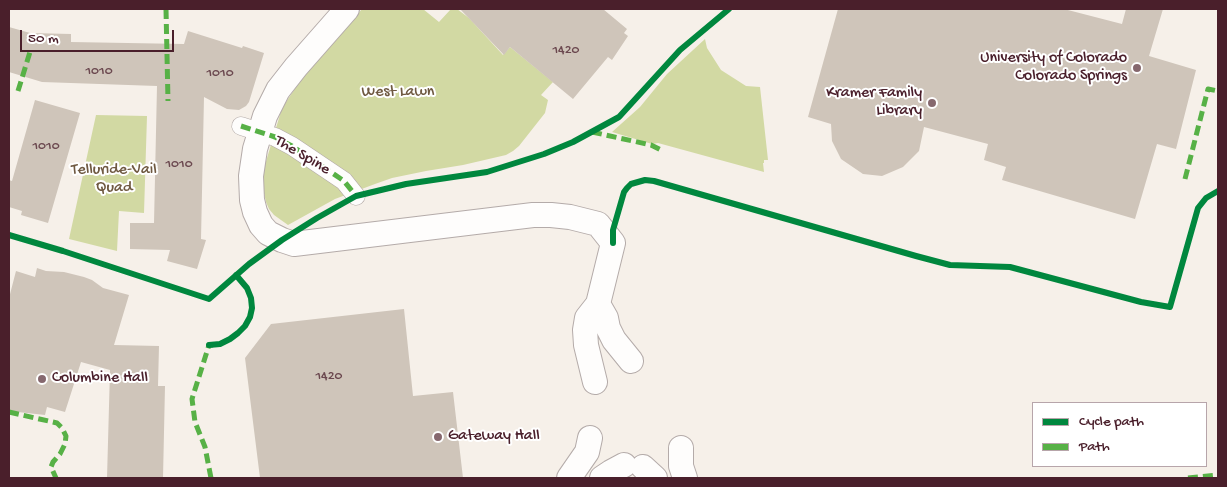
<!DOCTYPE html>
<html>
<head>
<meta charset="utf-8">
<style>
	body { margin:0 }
	#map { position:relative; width:1227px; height:487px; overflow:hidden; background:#f6f0e9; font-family:"Gochi Hand",sans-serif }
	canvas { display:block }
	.frame { position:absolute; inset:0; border:10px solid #4a1f2b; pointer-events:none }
	.legend { position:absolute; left:1032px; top:402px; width:175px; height:65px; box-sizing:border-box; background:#fff; border:1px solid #b7a5aa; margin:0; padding:6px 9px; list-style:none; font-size:15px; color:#4a1f2b }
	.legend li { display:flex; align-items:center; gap:10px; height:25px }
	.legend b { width:25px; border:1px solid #b7a5aa }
	.scale { position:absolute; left:20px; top:30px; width:154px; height:22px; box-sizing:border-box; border:2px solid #4a1f2b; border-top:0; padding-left:6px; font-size:15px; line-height:18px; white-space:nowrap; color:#4a1f2b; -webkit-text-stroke:4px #fff; paint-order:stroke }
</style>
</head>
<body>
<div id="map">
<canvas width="1227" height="487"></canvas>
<div class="frame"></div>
<ul class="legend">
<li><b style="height:6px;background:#00873e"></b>Cycle path</li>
<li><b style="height:6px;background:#57b146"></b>Path</li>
</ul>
<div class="scale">50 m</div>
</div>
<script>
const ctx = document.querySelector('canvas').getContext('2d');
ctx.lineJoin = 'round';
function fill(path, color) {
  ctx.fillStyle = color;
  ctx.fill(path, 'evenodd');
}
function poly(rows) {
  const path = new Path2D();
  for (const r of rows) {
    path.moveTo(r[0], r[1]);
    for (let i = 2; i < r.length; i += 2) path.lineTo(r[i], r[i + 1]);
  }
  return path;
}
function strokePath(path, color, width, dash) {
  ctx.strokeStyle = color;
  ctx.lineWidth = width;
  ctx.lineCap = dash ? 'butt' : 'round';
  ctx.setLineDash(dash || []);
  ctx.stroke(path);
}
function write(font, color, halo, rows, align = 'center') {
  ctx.font = font + ' "Gochi Hand",sans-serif';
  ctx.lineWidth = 4;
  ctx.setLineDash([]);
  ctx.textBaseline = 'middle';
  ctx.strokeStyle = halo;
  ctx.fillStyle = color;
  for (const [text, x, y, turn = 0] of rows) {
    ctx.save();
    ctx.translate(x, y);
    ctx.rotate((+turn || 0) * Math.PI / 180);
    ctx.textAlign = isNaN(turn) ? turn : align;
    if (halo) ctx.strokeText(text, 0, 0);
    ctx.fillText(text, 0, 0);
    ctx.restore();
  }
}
const green = poly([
	[362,9,423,9,439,22,451,9,457,9,469,18,503,55,510,47,553,82,541,95,548,100,545,113,519,146,513,151,506,155,463,165,426,171,392,178,375,184,335,199,288,225,274,215,269,209,266,202,263,189,264,168,282,108,302,78],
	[705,39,707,48,721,70,746,86,760,87,768,160,764,160,764,163,763,163,764,172,658,143,652,144,612,132,640,107,667,74],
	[96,115,147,116,144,213,119,211,117,251,69,239]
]);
const building = poly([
	[460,9,603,9,627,29,624,33,628,36,612,60,608,57,573,99,510,47,504,55],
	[838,9,1064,9,1122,24,1126,9,1163,9,1149,56,1196,70,1176,149,1157,144,1135,219,1002,180,1006,167,984,160,988,144,924,127,919,151,903,167,882,176,863,174,841,159,832,141,831,124,808,117],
	[9,27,30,33,71,34,71,42,184,44,188,31,242,48,243,46,264,53,249,102,246,106,239,110,227,109,204,97,201,239,206,240,197,269,167,261,170,250,130,249,130,223,154,223,157,86,42,82,9,72],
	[35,100,80,113,48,223,21,215,22,211,9,207,9,180,12,181],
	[37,268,46,271,64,272,84,277,92,280,103,288,129,295,114,345,159,346,158,386,165,386,163,478,107,478,110,370,81,362,65,412,47,407,45,415,9,411,9,298,16,271,35,277],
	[404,309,413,396,453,392,463,478,260,478,245,358,271,324]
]);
const pedestrian = poly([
	[241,126,275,137,292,146,344,181,356,196]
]);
const minor = poly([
	[347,9,296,67,278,90,265,116,255,149,251,176,252,200,255,212,261,225,268,233,282,240,294,244,533,215,551,215,570,217,598,224,613,243,598,304,587,318,585,330,586,345,595,382],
	[598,304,606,318,608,328,614,340,631,361],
	[681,448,681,466,685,478],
	[643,467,655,478],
	[569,478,587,452,590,438],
	[602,478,611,472,624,465]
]);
const quiet = poly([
	[166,9,168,101],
	[18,91,30,52],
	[241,126,275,137,292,146,344,181,356,196],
	[592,132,651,145,661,150],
	[1185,179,1208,89,1218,91],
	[9,412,57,423,62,428,66,436,65,444,60,454,53,462,51,467,56,478],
	[211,478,205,447,195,422,192,399,209,345,213,345],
	[1188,478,1218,475]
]);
const cycleway = poly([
	[9,235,63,251,209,299,249,264,282,240,317,218,356,196,406,184,487,172,544,154,573,142,619,117,680,50,729,9],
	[613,243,613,230,624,192,627,188,631,184,645,180,654,181,916,256,950,265,1010,267,1141,302,1170,307,1198,208,1206,198,1218,191],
	[209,345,220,344,230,339,238,333,245,326,250,317,252,308,251,298,247,288,236,275]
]);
const markers = [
	[1137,68,5,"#86686e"],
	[932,103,5,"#86686e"],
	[42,379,5,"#86686e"],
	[438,437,5,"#86686e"]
];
const numberNames = [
	["1420",566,51],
	["1010",99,72],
	["1010",220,74],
	["1010",46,147],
	["1010",179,165],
	["1420",329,377]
];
const poiNames = [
	["University of Colorado",1127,59],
	["Colorado Springs",1127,77],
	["Kramer Family",922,94],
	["Library",922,112],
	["Columbine Hall",52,379,"left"],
	["Gateway Hall",448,437,"left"]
];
const parkNames = [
	["West Lawn",398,93],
	["Telluride-Vail",114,171],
	["Quad",114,189]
];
const streetNames = [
	["The Spine",302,156,31]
];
fill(green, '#d2d9a3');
fill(building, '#cfc5ba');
strokePath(pedestrian, '#b4aba9', 19);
strokePath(minor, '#b4aba9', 26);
strokePath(pedestrian, '#fefdfc', 18);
strokePath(minor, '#fefdfc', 24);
strokePath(quiet, '#57b146', 5, [10, 5]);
strokePath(cycleway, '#00873e', 6);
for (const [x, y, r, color] of markers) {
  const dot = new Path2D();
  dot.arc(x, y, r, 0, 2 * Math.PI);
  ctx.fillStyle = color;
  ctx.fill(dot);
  strokePath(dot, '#fff', 2);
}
write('14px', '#6b484f', null, numberNames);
write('16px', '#4a1f2b', '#fff', poiNames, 'right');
write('16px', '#6f5941', '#fff', parkNames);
write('16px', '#4a1f2b', '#fff', streetNames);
</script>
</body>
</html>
